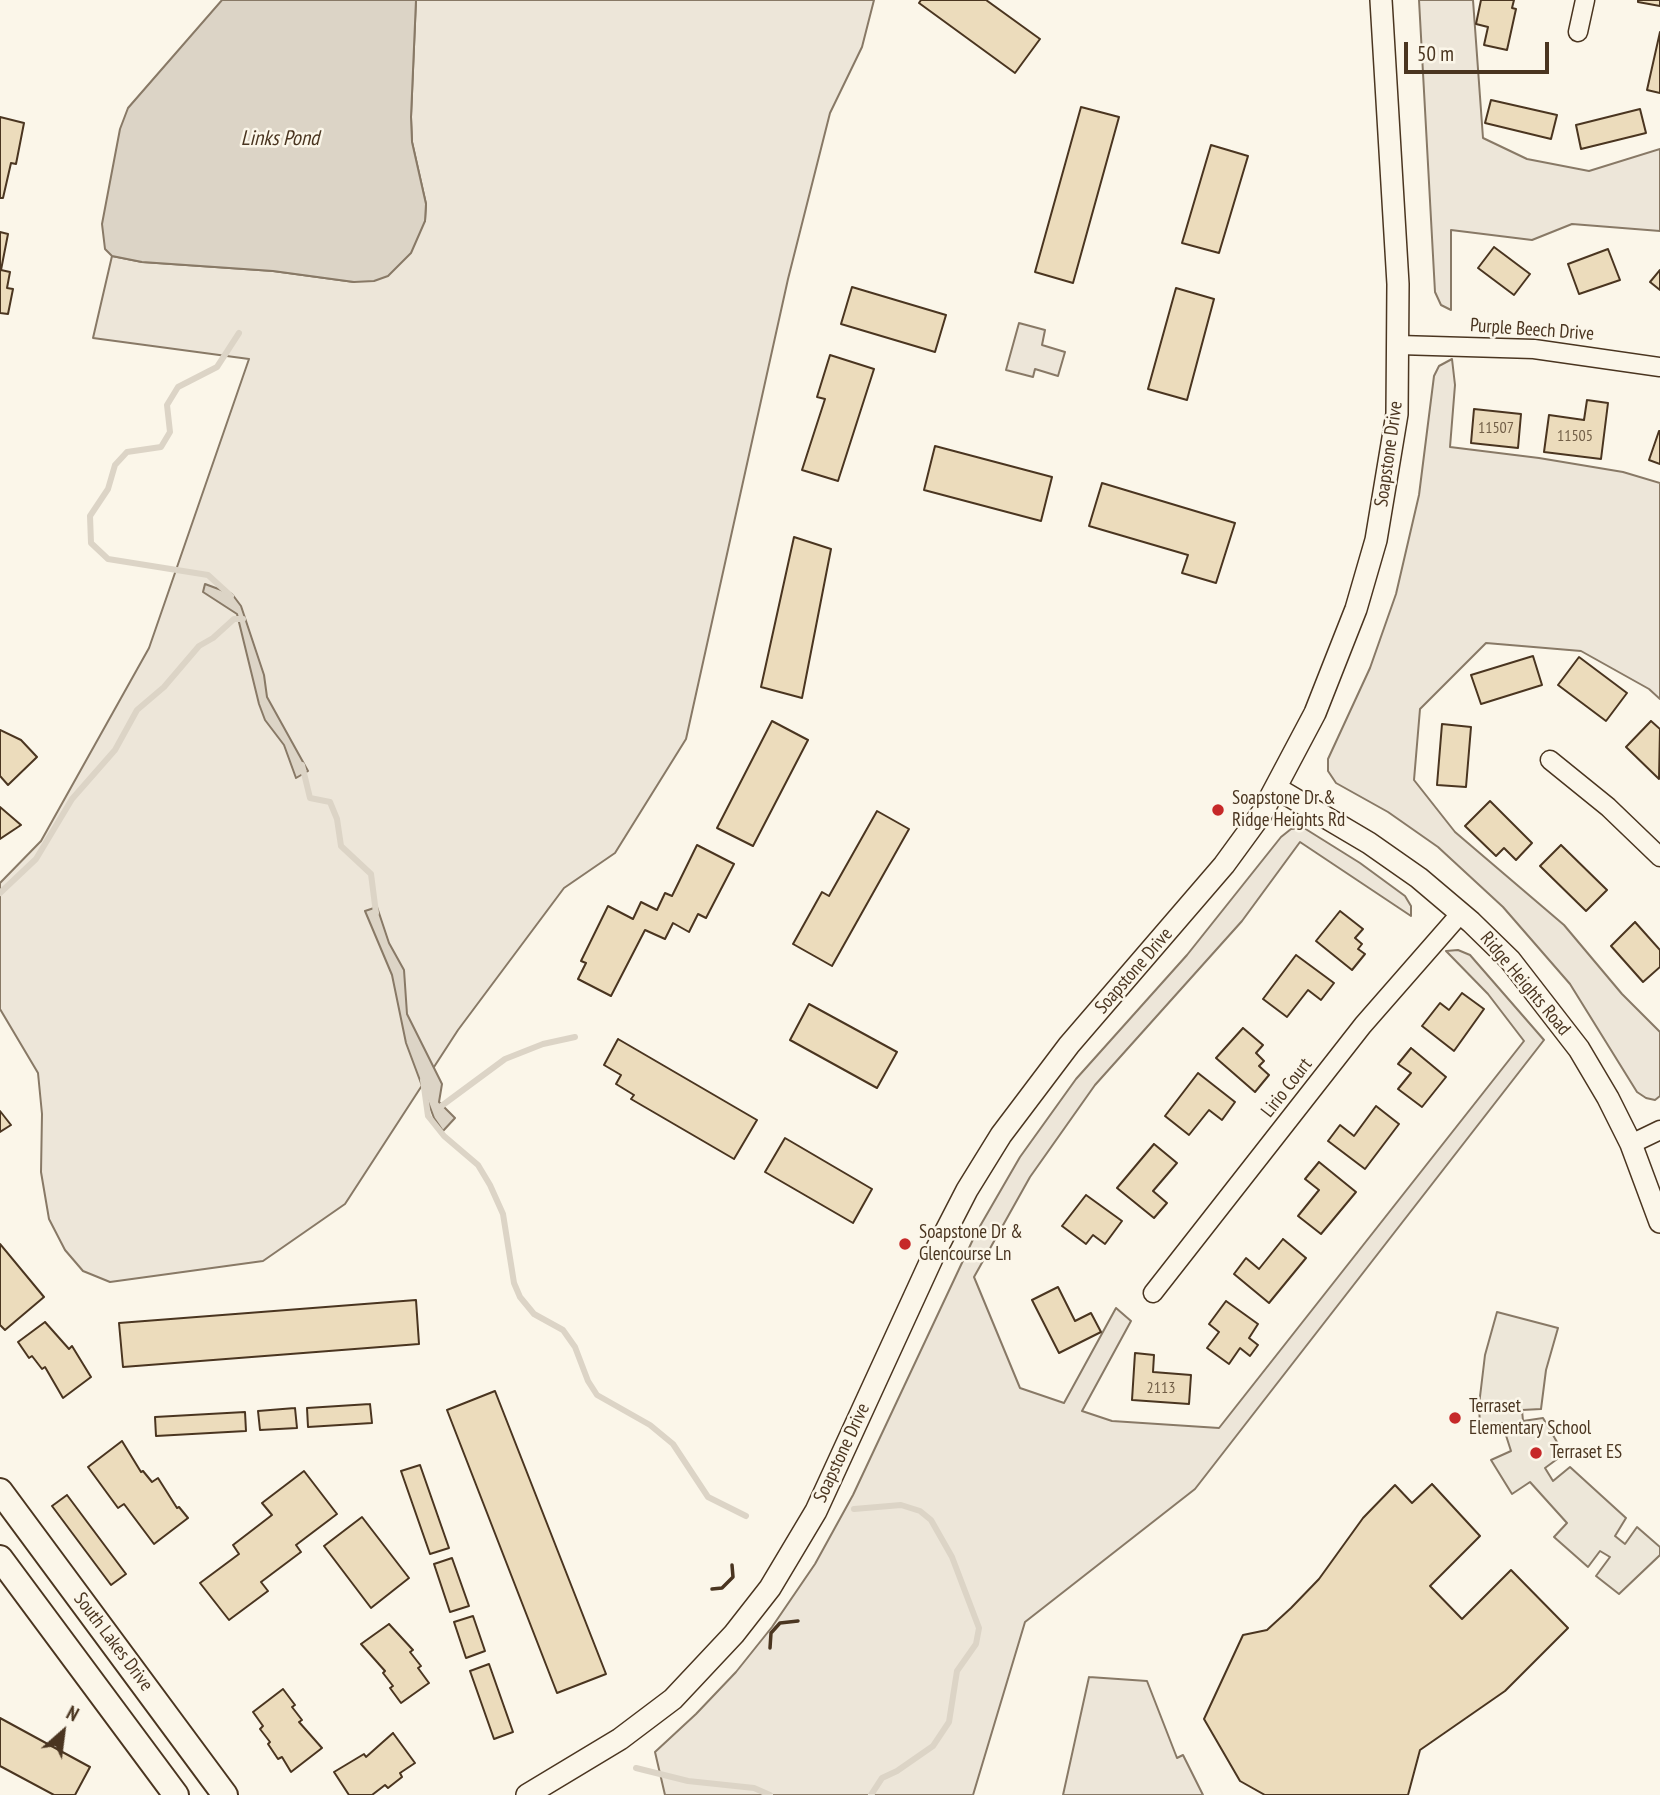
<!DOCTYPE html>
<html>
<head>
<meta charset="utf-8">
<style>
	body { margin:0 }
	#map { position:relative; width:1660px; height:1795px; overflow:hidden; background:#fbf6e9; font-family:"PT Sans Narrow",sans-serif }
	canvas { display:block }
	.north { position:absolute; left:28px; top:1697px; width:70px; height:70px; -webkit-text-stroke:5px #fbf6e9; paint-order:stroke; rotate:28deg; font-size:19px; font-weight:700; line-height:28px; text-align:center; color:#4a3520 }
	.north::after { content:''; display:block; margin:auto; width:24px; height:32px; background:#4a3520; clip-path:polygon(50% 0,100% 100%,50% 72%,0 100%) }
	.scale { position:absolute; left:1404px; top:42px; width:145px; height:32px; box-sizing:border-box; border:4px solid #4a3520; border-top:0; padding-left:9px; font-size:21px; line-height:24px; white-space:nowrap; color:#4a3520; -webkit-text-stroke:5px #fbf6e9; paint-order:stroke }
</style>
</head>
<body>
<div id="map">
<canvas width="1660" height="1795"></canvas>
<div class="north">N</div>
<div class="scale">50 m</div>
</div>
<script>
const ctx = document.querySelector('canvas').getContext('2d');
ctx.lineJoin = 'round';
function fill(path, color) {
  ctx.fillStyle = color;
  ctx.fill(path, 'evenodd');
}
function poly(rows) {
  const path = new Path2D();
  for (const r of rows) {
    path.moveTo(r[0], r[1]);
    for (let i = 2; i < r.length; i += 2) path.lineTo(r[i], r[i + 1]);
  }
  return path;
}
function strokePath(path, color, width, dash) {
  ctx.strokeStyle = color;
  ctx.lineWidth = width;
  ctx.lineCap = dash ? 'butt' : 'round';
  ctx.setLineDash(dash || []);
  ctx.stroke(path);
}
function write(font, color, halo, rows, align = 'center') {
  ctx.font = font + ' "PT Sans Narrow",sans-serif';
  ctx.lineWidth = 5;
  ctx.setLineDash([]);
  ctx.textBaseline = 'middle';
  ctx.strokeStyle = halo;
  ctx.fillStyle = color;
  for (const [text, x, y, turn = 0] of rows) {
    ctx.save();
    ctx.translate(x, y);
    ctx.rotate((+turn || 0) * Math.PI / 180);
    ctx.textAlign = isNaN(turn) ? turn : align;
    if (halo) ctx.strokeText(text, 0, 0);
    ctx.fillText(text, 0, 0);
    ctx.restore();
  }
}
const green = poly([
	[416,0,874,0,862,47,830,113,788,279,686,739,615,853,564,888,458,1030,345,1204,263,1261,110,1282,83,1271,65,1250,49,1219,41,1172,42,1114,38,1073,0,1009,0,883,41,841,149,648,249,359,93,338,112,256,142,262,273,271,354,282,425,221,426,204,412,142,411,117,416,0],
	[1419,0,1473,0,1483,138,1527,159,1589,171,1660,149,1660,231,1572,224,1532,240,1451,230,1451,310,1441,305,1435,292,1419,0],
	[1019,323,1045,330,1042,345,1065,352,1058,376,1035,369,1033,377,1006,370,1019,323],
	[1452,359,1455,385,1450,447,1539,458,1623,472,1660,483,1660,699,1649,689,1581,651,1486,643,1420,709,1414,780,1455,832,1564,925,1622,994,1660,1032,1660,1096,1655,1100,1646,1098,1637,1092,1570,984,1503,907,1438,847,1388,812,1336,783,1328,771,1328,759,1370,668,1396,594,1419,495,1434,376,1439,366,1452,359],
	[1304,828,1360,863,1405,896,1411,906,1411,916,1300,842,1242,921,1095,1085,1030,1177,974,1277,1020,1388,1064,1403,1116,1308,1131,1321,1082,1411,1112,1421,1219,1428,1524,1041,1488,994,1446,951,1458,950,1470,955,1544,1040,1195,1489,1025,1622,973,1795,665,1795,655,1752,696,1714,736,1672,772,1627,815,1564,853,1495,976,1233,1020,1157,1076,1079,1187,955,1281,837,1291,829,1304,828],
	[1089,1677,1147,1681,1177,1758,1183,1755,1203,1795,1063,1795,1089,1677]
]);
const parking = poly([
	[1497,1312,1558,1328,1546,1370,1541,1409,1522,1410,1523,1421,1543,1418,1564,1454,1545,1468,1553,1481,1570,1467,1626,1518,1615,1536,1625,1544,1637,1527,1660,1547,1660,1555,1619,1594,1596,1576,1610,1557,1600,1551,1588,1567,1554,1537,1567,1523,1530,1482,1512,1494,1491,1460,1511,1451,1502,1423,1480,1426,1479,1405,1485,1355,1497,1312]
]);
const water = poly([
	[222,0,416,0,411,117,412,142,426,204,425,221,411,253,388,276,374,281,354,282,273,271,142,262,112,256,105,249,102,224,120,129,128,108,222,0],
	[205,584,232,594,241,606,264,675,267,697,308,771,296,778,284,745,265,720,259,704,237,614,203,592,205,584],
	[377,907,389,943,404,970,407,1014,442,1084,439,1102,455,1118,443,1131,434,1118,406,1043,392,975,365,911,377,907]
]);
const stream = poly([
	[231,596,208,575,108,559,91,543,90,516,108,489,115,465,127,452,161,447,170,432,167,405,178,387,217,367,239,333],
	[302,765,310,798,330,802,337,819,341,846,371,874,376,913],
	[0,893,36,859,72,799,115,750,137,710,164,687,199,646,213,638,234,619,243,619],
	[423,1080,428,1116,444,1136,478,1165,490,1185,503,1214,514,1283,520,1297,534,1314,563,1330,575,1347,588,1381,597,1395,650,1425,673,1444,708,1497,746,1516],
	[436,1110,505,1059,543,1044,575,1037],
	[854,1509,901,1505,920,1511,931,1520,952,1557,979,1628,976,1644,957,1671,949,1722,933,1746,897,1771,882,1778,871,1795],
	[636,1768,688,1781,754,1788,770,1795]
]);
const building = poly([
	[921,0,986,0,1040,39,1015,73,919,3,921,0],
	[1481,0,1514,0,1512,8,1516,9,1507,50,1484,45,1488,27,1476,24,1481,0],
	[1638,0,1660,0,1660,6,1638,2,1638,0],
	[1660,32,1660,93,1647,90,1660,32],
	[1491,100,1557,115,1551,139,1485,123,1491,100],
	[1081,107,1119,117,1073,283,1035,272,1081,107],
	[1640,109,1646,133,1581,149,1576,125,1640,109],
	[0,117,24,123,16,164,11,163,3,198,0,198,0,117],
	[1211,145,1248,156,1219,253,1182,243,1211,145],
	[0,232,8,234,1,270,10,272,7,288,13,289,8,314,0,313,0,232],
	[1494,247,1530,274,1514,295,1478,268,1494,247],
	[1608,249,1620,280,1579,294,1568,264,1608,249],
	[1660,270,1660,290,1650,282,1660,270],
	[852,287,946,315,935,352,841,324,852,287],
	[1176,288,1214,299,1187,400,1148,389,1176,288],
	[830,355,874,369,838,481,802,470,825,399,817,397,830,355],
	[1587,400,1608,403,1601,459,1544,452,1549,415,1584,420,1587,400],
	[1474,409,1521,414,1518,448,1471,443,1474,409],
	[1659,431,1660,431,1660,464,1649,460,1659,431],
	[935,446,1052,477,1041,521,924,490,935,446],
	[1102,483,1235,523,1216,583,1182,573,1188,555,1089,526,1102,483],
	[794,537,831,549,802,698,761,687,794,537],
	[1533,656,1542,685,1481,704,1471,675,1533,656],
	[1579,657,1627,693,1606,721,1558,685,1579,657],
	[772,721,808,740,753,846,717,828,772,721],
	[1651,721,1660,729,1659,779,1626,747,1651,721],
	[1442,724,1471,727,1466,787,1437,785,1442,724],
	[0,730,21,740,37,757,8,785,0,776,0,730],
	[1490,801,1532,843,1516,860,1504,848,1496,856,1465,826,1490,801],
	[0,807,21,825,0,839,0,807],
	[877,811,909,829,832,966,793,944,822,892,829,896,877,811],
	[697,845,734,864,706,918,698,914,689,932,673,923,665,939,645,930,611,996,578,979,586,963,581,961,608,906,633,919,641,902,657,910,665,893,672,896,697,845],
	[1561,845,1607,890,1586,911,1540,866,1561,845],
	[1340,911,1363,929,1355,938,1362,944,1358,949,1365,954,1352,970,1316,941,1340,911],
	[1635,922,1660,950,1660,967,1643,982,1611,946,1635,922],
	[1296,955,1334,983,1321,1000,1308,990,1287,1017,1263,999,1296,955],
	[1462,993,1484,1009,1454,1051,1422,1026,1440,1003,1449,1010,1462,993],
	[809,1004,897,1052,877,1088,790,1040,809,1004],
	[1243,1028,1263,1045,1256,1053,1264,1061,1259,1066,1269,1075,1255,1092,1216,1058,1243,1028],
	[618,1039,757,1120,734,1159,631,1099,634,1095,616,1084,621,1075,604,1065,618,1039],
	[1411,1048,1446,1077,1422,1107,1398,1089,1411,1073,1398,1064,1411,1048],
	[1198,1073,1235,1102,1222,1120,1209,1110,1189,1135,1165,1116,1198,1073],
	[1376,1106,1399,1124,1365,1169,1328,1141,1340,1125,1354,1136,1376,1106],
	[0,1111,11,1125,0,1132,0,1111],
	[785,1138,872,1189,853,1223,765,1172,785,1138],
	[1154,1144,1177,1163,1153,1191,1167,1203,1154,1218,1117,1188,1154,1144],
	[1319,1162,1356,1192,1321,1234,1298,1216,1319,1190,1305,1179,1319,1162],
	[1086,1195,1122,1221,1105,1244,1093,1235,1086,1244,1062,1226,1086,1195],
	[1283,1239,1306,1258,1269,1303,1234,1274,1246,1258,1259,1269,1283,1239],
	[0,1244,44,1297,5,1330,0,1325,0,1244],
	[1058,1287,1075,1321,1091,1313,1101,1332,1059,1353,1032,1300,1058,1287],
	[416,1300,419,1344,123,1367,119,1323,416,1300],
	[1226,1301,1258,1324,1249,1338,1258,1345,1250,1356,1240,1348,1229,1364,1207,1348,1219,1332,1209,1324,1226,1301],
	[45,1322,69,1349,72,1346,91,1377,63,1398,45,1367,42,1369,32,1356,29,1358,18,1342,45,1322],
	[1135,1353,1154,1355,1153,1372,1191,1375,1189,1404,1132,1400,1135,1353],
	[495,1391,606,1674,557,1693,447,1410,495,1391],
	[370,1404,372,1423,308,1427,307,1408,370,1404],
	[295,1408,297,1428,260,1430,258,1411,295,1408],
	[245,1412,246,1431,156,1436,155,1417,245,1412],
	[122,1441,141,1472,143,1471,152,1482,158,1478,177,1508,179,1507,188,1518,154,1544,124,1504,118,1508,88,1467,122,1441],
	[420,1465,449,1548,430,1554,401,1471,420,1465],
	[304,1471,337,1514,296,1545,301,1552,261,1582,268,1591,229,1620,200,1583,239,1554,233,1545,272,1515,262,1503,304,1471],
	[1432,1484,1480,1536,1430,1586,1462,1619,1511,1570,1568,1628,1505,1691,1420,1750,1408,1795,1265,1795,1240,1781,1204,1719,1243,1635,1267,1630,1291,1608,1319,1579,1363,1518,1395,1485,1412,1503,1432,1484],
	[67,1495,126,1574,111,1585,52,1506,67,1495],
	[362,1517,409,1578,371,1608,324,1546,362,1517],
	[452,1558,469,1606,450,1612,434,1564,452,1558],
	[473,1616,485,1651,466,1658,454,1622,473,1616],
	[389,1624,413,1650,410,1652,421,1666,418,1668,429,1683,401,1703,390,1688,393,1686,383,1673,385,1671,361,1644,389,1624],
	[489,1664,513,1732,494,1739,470,1671,489,1664],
	[283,1689,295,1705,292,1707,302,1720,299,1722,322,1748,291,1772,282,1757,278,1759,268,1744,270,1742,260,1729,263,1726,253,1712,283,1689],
	[0,1718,90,1767,75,1795,54,1795,0,1766,0,1718],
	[393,1733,415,1763,400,1773,402,1777,388,1788,385,1785,372,1795,349,1795,334,1772,364,1754,366,1757,393,1733]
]);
const minor = poly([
	[1578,32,1585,0],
	[1399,345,1534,349,1660,367],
	[1550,760,1608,807,1660,857],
	[1631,1144,1660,1130],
	[1153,1293,1363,1025,1461,913]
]);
const tertiary = poly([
	[1276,788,1369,843,1419,878,1471,922,1510,960,1579,1049,1608,1098,1631,1144,1660,1222],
	[527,1795,620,1739,673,1699,734,1634,770,1588,816,1511,934,1254,967,1190,1001,1135,1069,1045,1224,865,1262,813,1315,713,1356,609,1376,540,1397,414,1398,284,1381,0]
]);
const secondary = poly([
	[0,1491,225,1795],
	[0,1558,176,1795]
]);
const wall = poly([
	[712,1589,722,1588,733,1577,732,1565],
	[770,1648,771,1633,780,1623,798,1621]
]);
const markers = [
	[1218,810,7,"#c62828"],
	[905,1244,7,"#c62828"],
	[1455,1418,7,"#c62828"],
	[1536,1453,7,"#c62828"]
];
const numberNames = [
	["11507",1496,428],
	["11505",1575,436],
	["2113",1161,1388]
];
const streetNames = [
	["Purple Beech Drive",1532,330,4],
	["Soapstone Drive",1389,454,-82],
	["Soapstone Drive",1134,971,-49],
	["Ridge Heights Road",1525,984,50],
	["Lirio Court",1287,1088,-52],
	["Soapstone Drive",842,1453,-65],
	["South Lakes Drive",113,1642,53]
];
const poiNames = [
	["Soapstone Dr &",1232,799],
	["Ridge Heights Rd",1232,821],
	["Soapstone Dr &",919,1233],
	["Glencourse Ln",919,1255],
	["Terraset",1469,1407],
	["Elementary School",1469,1429],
	["Terraset ES",1550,1453]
];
const waterNames = [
	["Links Pond",280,139]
];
fill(green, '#ede6d9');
strokePath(green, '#887966', 2);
fill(parking, '#ede7d9');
strokePath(parking, '#887966', 2);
fill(water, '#dcd4c6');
strokePath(water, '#887966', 2);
strokePath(stream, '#dcd4c6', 6);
fill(building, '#ecdcbc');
strokePath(building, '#4a3520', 2);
strokePath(minor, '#4a3520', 21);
strokePath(tertiary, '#4a3520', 24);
strokePath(secondary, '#4a3520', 28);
strokePath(minor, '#fbf6e9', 18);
strokePath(tertiary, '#fbf6e9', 21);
strokePath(secondary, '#fbf6e9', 24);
strokePath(wall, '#4a3520', 3.5);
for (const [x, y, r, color] of markers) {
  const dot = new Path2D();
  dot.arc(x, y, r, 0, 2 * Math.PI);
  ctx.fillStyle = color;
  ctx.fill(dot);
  strokePath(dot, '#fbf6e9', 2.5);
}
write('16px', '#725f47', null, numberNames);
write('19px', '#4a3520', '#fbf6e9', streetNames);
write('19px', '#4a3520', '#fbf6e9', poiNames, 'left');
write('italic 21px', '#4a3520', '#fbf6e9', waterNames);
</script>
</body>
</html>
